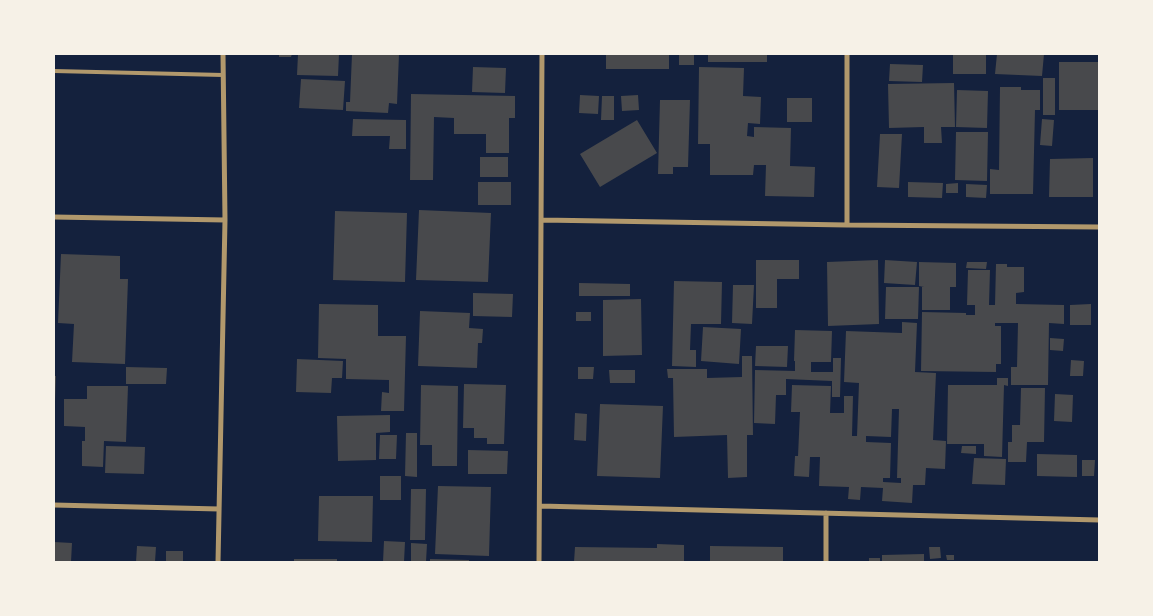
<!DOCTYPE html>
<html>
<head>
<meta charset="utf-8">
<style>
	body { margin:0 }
	#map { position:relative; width:1153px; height:616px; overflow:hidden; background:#14213d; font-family:"DejaVu Sans",sans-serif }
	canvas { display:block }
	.frame { position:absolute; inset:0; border:55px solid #f6f1e7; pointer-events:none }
</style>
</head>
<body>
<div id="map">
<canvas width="1153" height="616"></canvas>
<div class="frame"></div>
</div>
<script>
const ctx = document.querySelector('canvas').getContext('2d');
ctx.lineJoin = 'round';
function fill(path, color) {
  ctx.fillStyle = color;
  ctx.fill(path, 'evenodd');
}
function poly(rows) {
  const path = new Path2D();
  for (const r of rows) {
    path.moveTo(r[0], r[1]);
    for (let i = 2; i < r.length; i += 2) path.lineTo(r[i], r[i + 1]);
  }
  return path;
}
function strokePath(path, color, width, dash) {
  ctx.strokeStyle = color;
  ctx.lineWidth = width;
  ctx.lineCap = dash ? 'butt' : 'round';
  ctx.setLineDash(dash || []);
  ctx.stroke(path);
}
const building = poly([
	[279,54,292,54,291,57,279,57],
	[298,54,339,54,338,76,297,75],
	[352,54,399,54,397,104,389,103,388,113,346,111,346,102,350,102],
	[606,54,669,54,669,69,606,69],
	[679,54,694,54,694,65,679,65],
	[708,54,767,54,767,62,708,62],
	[953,54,986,54,986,74,953,74],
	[997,54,1044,54,1042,76,995,74],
	[1059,62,1098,62,1098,110,1059,110],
	[890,64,923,65,922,82,889,81],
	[473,67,506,68,505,93,472,92],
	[699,67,744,68,743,96,761,97,760,124,748,123,747,136,754,137,754,127,791,128,790,166,815,167,814,197,765,196,766,165,754,165,753,175,710,175,710,144,698,144],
	[1043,78,1055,78,1055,115,1043,115],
	[301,79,345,81,343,110,299,108],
	[954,83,955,127,941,127,942,143,924,143,924,127,889,128,888,84],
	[1000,87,1021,87,1021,90,1040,90,1040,110,1035,110,1033,194,990,194,990,169,999,170],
	[957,90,988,91,987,128,956,127],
	[411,94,515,96,515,118,509,118,509,153,486,153,486,134,454,134,454,118,434,117,433,180,410,180],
	[580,95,599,96,598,114,579,113],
	[638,95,639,110,622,111,621,96],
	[602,96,614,96,614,120,601,120],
	[787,98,812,98,812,122,787,122],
	[660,100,690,100,688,167,673,167,673,174,658,174],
	[353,119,406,120,406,149,389,149,390,136,352,136],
	[1042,119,1054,120,1052,146,1040,145],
	[637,120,657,153,600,187,580,154],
	[956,132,988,132,987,181,955,180],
	[880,134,902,134,899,188,877,187],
	[480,157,508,157,508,177,480,177],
	[1093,158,1093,197,1049,197,1050,159],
	[478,182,511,182,511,205,478,205],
	[908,182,943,183,942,198,908,197],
	[958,183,958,193,946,193,946,184],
	[966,184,987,185,986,198,966,197],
	[419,210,491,213,488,282,416,280],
	[335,211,407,213,405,282,333,280],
	[61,254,120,256,120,279,128,279,125,364,72,362,74,324,58,323],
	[756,260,799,260,799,279,777,279,777,308,756,308],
	[878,260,879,324,828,326,827,262],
	[885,260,917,262,915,285,884,283],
	[919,262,956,263,956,287,950,287,950,310,922,310,922,287,924,287,919,286],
	[967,262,987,262,986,269,966,268],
	[996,264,1007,264,1007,267,1024,267,1024,292,1016,293,1016,304,1064,305,1064,324,1049,323,1048,385,1011,385,1011,367,1017,367,1018,323,995,323,995,326,1001,326,1001,364,996,364,996,372,921,371,922,312,966,313,966,315,975,315,975,305,967,305,968,270,990,270,989,305,995,305],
	[674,281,722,282,721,324,691,324,690,350,696,350,696,367,672,366],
	[579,283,630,284,630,296,579,296],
	[733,285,754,285,752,324,732,323],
	[886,287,919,287,918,319,885,319],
	[473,293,513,294,512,317,473,316],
	[641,299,642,355,603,356,603,300],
	[319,304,378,305,378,336,406,336,404,411,381,411,382,392,389,393,389,380,346,379,346,359,318,358],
	[1091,304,1091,325,1070,325,1070,305],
	[420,311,470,313,469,328,483,329,482,343,478,343,477,368,418,366],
	[576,312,591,312,591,321,576,321],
	[902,322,917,323,915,372,936,373,933,440,946,441,945,469,926,468,925,485,913,485,912,503,882,501,883,488,861,487,860,500,848,499,849,487,819,486,820,457,810,457,809,477,794,476,795,456,798,456,800,412,791,412,792,385,831,386,830,413,844,413,844,396,853,396,852,436,857,436,859,383,844,382,846,331,902,333],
	[892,409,899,409,897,478,901,478,901,483,883,482,883,478,890,478,891,443,866,442,866,436,891,437],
	[703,327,741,329,739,364,701,361],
	[795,330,832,331,831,362,811,362,811,372,833,372,833,358,841,358,840,397,832,397,832,381,786,379,786,395,776,395,775,424,754,423,755,370,795,371,795,361,794,361],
	[1050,338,1064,339,1063,351,1050,350],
	[756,346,788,346,787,367,755,366],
	[742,356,752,356,753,435,747,435,747,477,728,478,727,435,674,437,673,378,668,378,667,369,707,369,707,378,742,377],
	[297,359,343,361,342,378,332,378,331,393,296,392],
	[1071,360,1084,361,1083,376,1070,376],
	[126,367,167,368,166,384,126,384],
	[578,367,594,367,593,379,578,379],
	[609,370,635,370,635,383,610,383],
	[54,376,56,376,55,402,54,402],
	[997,378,1008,378,1008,386,1004,385,1002,457,984,456,984,444,947,444,948,385,997,385],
	[464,384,506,385,504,444,487,444,487,438,474,438,474,428,463,428],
	[421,385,458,386,457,466,432,466,432,445,420,445],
	[87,386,128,386,126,442,104,441,103,467,82,466,82,441,85,441,85,427,64,426,64,399,87,399],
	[1021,388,1045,388,1044,442,1027,442,1026,462,1008,462,1008,442,1012,442,1012,425,1020,425],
	[1055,394,1073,395,1072,422,1054,421],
	[600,404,663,406,660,478,597,476],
	[575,413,587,414,586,441,574,440],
	[390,415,390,432,376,433,376,460,338,461,337,416],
	[406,433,417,433,417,477,405,476],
	[380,435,397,435,396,459,379,459],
	[106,446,145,447,144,474,105,473],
	[962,446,976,446,976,454,961,453],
	[468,450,508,451,507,474,468,474],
	[1037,454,1077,455,1077,477,1037,476],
	[974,458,1006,459,1005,485,972,484],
	[1082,460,1095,460,1094,476,1082,476],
	[380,476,401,476,401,500,380,500],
	[438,486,491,487,489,556,435,554],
	[411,489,426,489,425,540,410,540],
	[319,496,373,496,372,542,318,541],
	[384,541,405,542,404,562,383,562],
	[54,542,72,543,71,562,54,562],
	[411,543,427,544,426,562,411,562],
	[657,544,684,545,684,562,574,562,575,547,657,548],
	[137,546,156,547,155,562,136,562],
	[710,546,783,547,783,562,710,562],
	[929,547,940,547,941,558,930,559],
	[166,551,183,551,183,562,166,562],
	[924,554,924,562,882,562,882,555],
	[946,555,954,555,954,560,947,560],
	[869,558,880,558,880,562,869,562],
	[294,559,337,559,337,562,294,562],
	[430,559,469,560,469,562,430,562]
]);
const service = poly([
	[54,71,223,75]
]);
const minor = poly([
	[54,217,225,220],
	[542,220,847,225,1099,227],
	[847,225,847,54],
	[54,505,219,509],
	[540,506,1099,520],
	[218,562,225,220,223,54],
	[539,562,542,54],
	[826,562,826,513]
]);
fill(building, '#48494c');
strokePath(service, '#b1986c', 4);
strokePath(minor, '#b1986c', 5);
</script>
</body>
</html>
